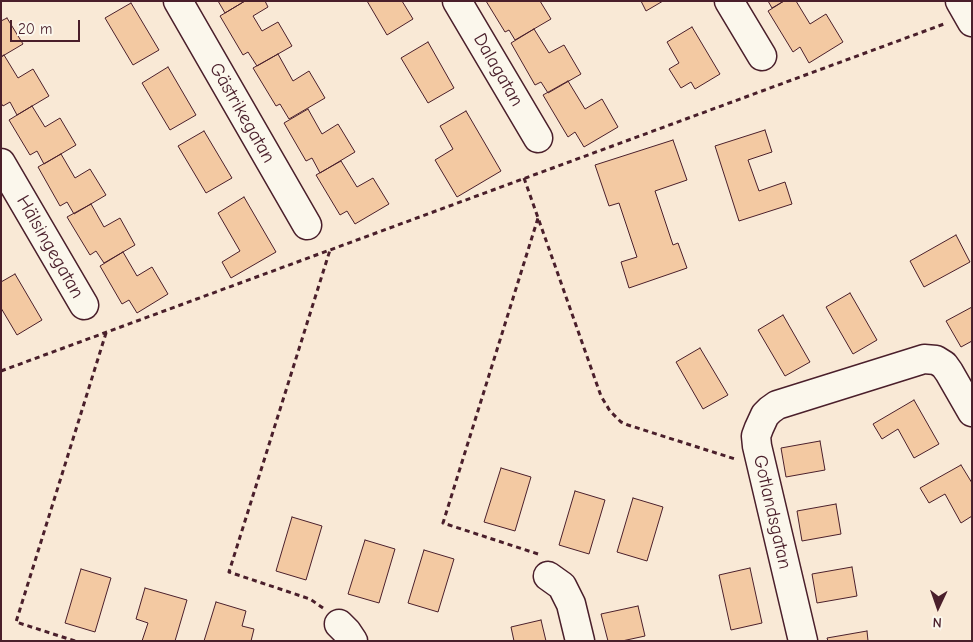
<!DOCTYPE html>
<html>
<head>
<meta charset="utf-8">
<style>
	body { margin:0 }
	#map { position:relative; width:973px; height:642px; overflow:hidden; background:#f9e9d6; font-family:"Comic Neue",sans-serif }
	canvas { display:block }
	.frame { position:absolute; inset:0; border:2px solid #4a1f2b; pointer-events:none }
	.north { position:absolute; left:913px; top:582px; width:50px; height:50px; -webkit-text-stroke:4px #fbf7ec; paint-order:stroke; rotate:183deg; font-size:14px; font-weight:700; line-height:20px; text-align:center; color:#4a1f2b }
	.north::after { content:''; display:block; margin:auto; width:18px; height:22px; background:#4a1f2b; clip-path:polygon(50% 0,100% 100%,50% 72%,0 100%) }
	.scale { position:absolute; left:10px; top:20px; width:70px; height:22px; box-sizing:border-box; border:2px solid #4a1f2b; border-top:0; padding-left:6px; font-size:15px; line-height:18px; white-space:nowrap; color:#4a1f2b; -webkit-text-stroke:4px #fbf7ec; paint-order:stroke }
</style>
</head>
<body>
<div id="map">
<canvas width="973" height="642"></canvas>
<div class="frame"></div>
<div class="north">N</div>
<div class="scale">20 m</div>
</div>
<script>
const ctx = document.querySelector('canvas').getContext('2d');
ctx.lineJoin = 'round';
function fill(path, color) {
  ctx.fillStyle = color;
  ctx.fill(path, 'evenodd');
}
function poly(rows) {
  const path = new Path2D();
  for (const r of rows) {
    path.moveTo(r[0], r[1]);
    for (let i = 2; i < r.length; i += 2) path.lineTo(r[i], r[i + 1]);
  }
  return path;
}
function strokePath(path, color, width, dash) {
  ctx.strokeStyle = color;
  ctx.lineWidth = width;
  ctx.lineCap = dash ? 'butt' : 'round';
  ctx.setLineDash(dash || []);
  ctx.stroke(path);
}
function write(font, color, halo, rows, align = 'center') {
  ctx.font = font + ' "Comic Neue",sans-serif';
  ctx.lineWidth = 4.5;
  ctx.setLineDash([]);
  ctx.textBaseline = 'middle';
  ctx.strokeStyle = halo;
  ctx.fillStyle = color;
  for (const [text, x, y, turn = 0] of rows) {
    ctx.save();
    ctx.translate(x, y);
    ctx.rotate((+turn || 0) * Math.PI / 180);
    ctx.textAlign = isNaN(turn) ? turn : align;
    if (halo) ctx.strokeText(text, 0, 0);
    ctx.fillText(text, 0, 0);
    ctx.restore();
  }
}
const building = poly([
	[218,1,245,1,225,13,218,1],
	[245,1,265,1,268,7,253,16,262,31,278,22,292,46,257,66,248,52,243,55,220,16,245,1],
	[367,1,402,1,413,19,387,35,367,1],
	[486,1,540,1,551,19,515,40,509,30,505,32,486,1],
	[641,1,663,1,646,11,641,1],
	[768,1,784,1,772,8,768,1],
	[784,1,796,1,810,24,826,14,843,42,809,63,800,47,793,52,768,11,784,1],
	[131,3,159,50,133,65,105,18,131,3],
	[7,18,23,44,1,57,1,21,7,18],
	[692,27,720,74,695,89,691,82,681,88,669,69,679,63,667,42,692,27],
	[534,29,549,53,564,45,581,74,548,93,541,82,535,85,511,43,534,29],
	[428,42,454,88,428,103,401,58,428,42],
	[278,54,293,81,309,71,325,98,289,119,280,104,276,106,253,68,278,54],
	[4,55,18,78,33,69,49,96,17,115,10,102,3,106,1,103,1,57,4,55],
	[168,67,196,115,170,130,142,83,168,67],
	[568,81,585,109,602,99,618,127,584,147,575,132,568,137,543,95,568,81],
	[32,106,45,127,60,118,76,145,44,164,37,151,30,155,9,120,32,106],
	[308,109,322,134,338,124,355,152,320,173,312,158,306,161,284,123,308,109],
	[466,111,501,171,457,197,435,160,453,149,440,126,466,111],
	[765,130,772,152,748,160,759,191,785,182,792,204,739,221,715,146,765,130],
	[204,131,232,178,206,193,178,146,204,131],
	[673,140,687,180,655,191,673,245,678,243,687,268,629,288,621,262,637,257,619,203,609,206,595,165,673,140],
	[61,154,75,178,90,169,106,195,74,214,67,202,60,206,38,167,61,154],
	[341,161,357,187,373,178,389,204,355,224,347,211,340,215,316,175,341,161],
	[244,197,276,252,231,278,222,262,240,251,218,213,244,197],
	[91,204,104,227,120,218,135,245,104,263,96,251,90,255,67,217,91,204],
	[956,235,970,262,924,287,910,261,956,235],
	[123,252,137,276,152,267,168,294,137,313,129,300,122,304,100,266,123,252],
	[15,274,42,320,17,335,1,308,1,282,15,274],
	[850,293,877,340,853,354,826,307,850,293],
	[972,307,972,341,961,347,946,321,972,307],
	[783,315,810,362,785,376,758,330,783,315],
	[700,348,728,395,703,409,676,362,700,348],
	[914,400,939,444,914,458,898,429,882,439,873,424,914,400],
	[820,441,825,470,786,477,781,448,820,441],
	[961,465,972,483,972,516,961,523,945,494,929,503,920,488,961,465],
	[501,468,531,477,515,531,484,522,501,468],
	[575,491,605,500,589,554,559,545,575,491],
	[633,498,663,507,647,561,617,552,633,498],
	[836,504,841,534,802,541,797,511,836,504],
	[292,517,322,526,306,580,276,571,292,517],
	[365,540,395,549,379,603,348,594,365,540],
	[424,550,454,559,438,612,408,603,424,550],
	[852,567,857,596,817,603,812,574,852,567],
	[750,568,762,623,731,630,719,575,750,568],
	[81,569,111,578,95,632,65,623,81,569],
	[145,588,187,600,175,641,142,641,148,623,136,619,145,588],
	[216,602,246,611,242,626,254,629,251,641,204,641,216,602],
	[638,606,645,636,622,641,608,641,601,614,638,606],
	[541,620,546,641,514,641,511,627,541,620],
	[867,631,868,641,828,641,827,638,867,631]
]);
const path = poly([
	[524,178,601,396,610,411,621,422,628,425,735,459],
	[1,371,944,24],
	[538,554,443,523,538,218],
	[323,608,310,599,229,572,330,250],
	[75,641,16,622,106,333]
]);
const minor = poly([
	[178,1,307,225],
	[457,1,538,138],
	[729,1,762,56],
	[960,1,972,22],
	[1,163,84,305],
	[548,576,562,586,571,604,580,641],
	[339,624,347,632,353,641],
	[803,641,757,446,756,436,759,428,765,415,770,410,777,405,924,359,936,360,944,365,949,372,972,412]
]);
const streetNames = [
	["Dalagatan",498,70,60],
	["Gästrikegatan",242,113,60],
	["Hälsingegatan",50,247,60],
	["Gotlandsgatan",772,512,77]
];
fill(building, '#f3c9a2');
strokePath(building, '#4a1f2b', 1);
strokePath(minor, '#4a1f2b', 31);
strokePath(path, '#4a1f2b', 3, [5, 4]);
strokePath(minor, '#fbf7ec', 28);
write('19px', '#4a1f2b', '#fbf7ec', streetNames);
</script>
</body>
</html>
